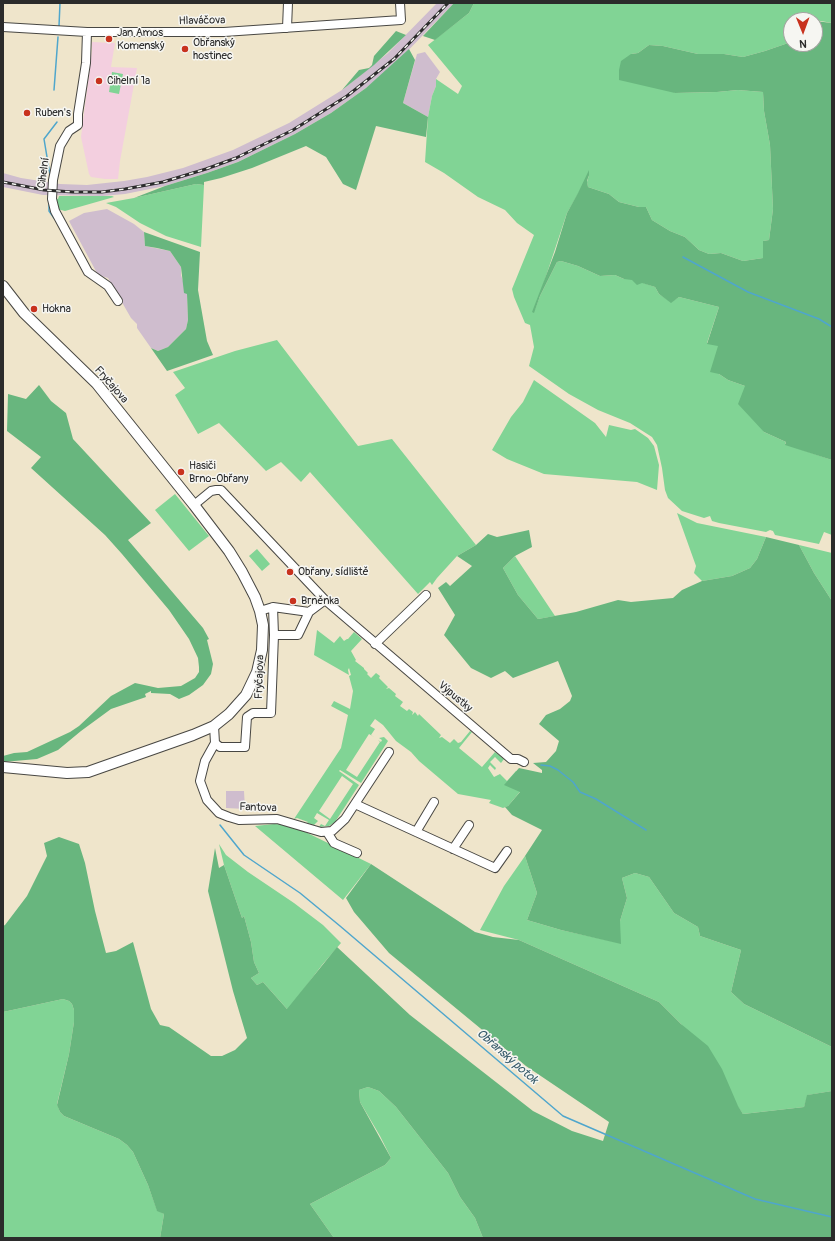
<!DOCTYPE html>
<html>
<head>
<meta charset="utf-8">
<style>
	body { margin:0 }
	#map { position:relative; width:835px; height:1241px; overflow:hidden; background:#efe5cb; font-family:Pangolin,sans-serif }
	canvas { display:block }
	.frame { position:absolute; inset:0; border:4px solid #2b2b2b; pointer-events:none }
	.north { position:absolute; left:783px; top:12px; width:40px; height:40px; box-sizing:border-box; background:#f6f6f2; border:1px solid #a5a5a2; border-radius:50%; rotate:179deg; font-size:11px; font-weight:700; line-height:16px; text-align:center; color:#2b2b2b }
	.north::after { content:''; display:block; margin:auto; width:14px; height:18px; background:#c8321e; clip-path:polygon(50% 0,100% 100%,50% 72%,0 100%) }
</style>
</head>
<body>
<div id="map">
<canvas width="835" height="1241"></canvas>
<div class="frame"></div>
<div class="north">N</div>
</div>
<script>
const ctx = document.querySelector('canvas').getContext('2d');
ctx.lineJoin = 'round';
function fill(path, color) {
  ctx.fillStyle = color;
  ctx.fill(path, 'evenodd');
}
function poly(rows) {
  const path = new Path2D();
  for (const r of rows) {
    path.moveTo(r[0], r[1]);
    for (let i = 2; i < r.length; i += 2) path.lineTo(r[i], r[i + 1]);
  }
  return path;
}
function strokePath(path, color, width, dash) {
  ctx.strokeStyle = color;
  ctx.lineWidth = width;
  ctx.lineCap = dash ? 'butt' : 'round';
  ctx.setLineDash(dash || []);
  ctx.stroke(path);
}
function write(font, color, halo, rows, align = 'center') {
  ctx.font = font + ' Pangolin,sans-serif';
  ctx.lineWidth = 3;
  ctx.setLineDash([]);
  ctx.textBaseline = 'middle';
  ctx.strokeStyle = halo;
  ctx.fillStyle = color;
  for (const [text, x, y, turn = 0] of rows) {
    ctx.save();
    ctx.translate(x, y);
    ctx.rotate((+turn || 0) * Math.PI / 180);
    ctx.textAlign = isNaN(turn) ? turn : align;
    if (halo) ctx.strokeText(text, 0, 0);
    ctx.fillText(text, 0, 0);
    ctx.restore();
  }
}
const built = poly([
	[92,42,115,43,111,67,137,68,120,161,118,179,105,179,91,177,89,174,81,137,92,50]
]);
const industrial = poly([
	[437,3,454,3,397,62,366,88,331,113,295,134,238,162,207,173,165,186,125,194,103,196,43,195,3,187,3,173,21,178,60,184,87,185,124,181,147,177,183,168,233,150,289,123,342,90,388,53],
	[425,52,440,72,436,79,436,86,432,96,428,117,403,103,417,54],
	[107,209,134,224,144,232,145,246,170,251,181,267,181,275,187,294,188,320,186,329,168,347,158,351,151,348,137,328,137,324,131,318,108,278,98,275,69,221,84,213],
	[226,791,244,791,245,809,226,808]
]);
const green = poly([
	[474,3,832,3,832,23,815,20,791,20,791,42,765,51,743,57,724,54,698,54,663,46,649,45,638,53,631,54,675,93,717,92,738,90,763,92,764,111,770,145,773,209,769,240,763,241,763,258,743,261,721,253,709,254,699,250,685,237,670,231,652,220,646,207,639,207,619,202,609,194,588,187,587,182,589,175,567,213,534,312,540,296,557,262,561,261,578,266,600,276,615,275,624,279,632,279,655,287,659,294,671,302,679,297,719,307,707,343,718,345,719,374,728,380,745,386,764,432,786,442,785,444,832,460,832,535,824,532,819,544,775,535,773,531,770,530,766,532,719,523,712,521,710,516,704,518,682,511,668,498,665,490,662,468,657,445,652,437,630,423,598,410,569,394,529,366,534,347,530,325,525,323,514,297,512,289,534,235,517,223,505,210,478,197,444,173,425,162,428,117,432,96,436,86,436,79,458,94,462,86,428,45,469,13],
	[112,72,123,74,119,94,109,92],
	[196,184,204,185,201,247,166,236,140,223,116,207,106,203,134,198],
	[59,196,112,196,114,197,65,211,57,209,54,198,58,199],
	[277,340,358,446,392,439,476,545,457,556,437,578,432,585,430,582,418,594,310,472,301,482,281,462,266,471,219,423,198,434,175,395,185,388,173,372,235,351],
	[534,380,595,423,606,437,609,425,631,430,635,429,648,438,654,446,659,465,657,490,637,482,544,474,507,459,492,450,511,417,523,402],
	[175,494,209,536,189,551,155,510],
	[677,513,697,523,766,537,757,559,750,568,732,576,702,581,694,573,696,566],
	[799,545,832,553,832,601,814,573],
	[257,549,270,564,262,571,249,556],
	[515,556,555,616,538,619,518,595,503,568],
	[317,630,334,643,340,636,344,641,347,639,348,639,354,632,362,639,351,651,356,660,355,661,364,668,364,669,368,673,367,674,371,678,376,673,380,676,379,678,388,687,386,689,389,688,396,694,395,696,403,702,400,706,407,711,409,709,413,712,412,715,415,712,418,716,419,714,441,735,439,738,442,737,450,743,454,739,458,743,461,742,470,731,472,732,459,748,482,767,495,752,504,759,501,763,495,757,490,762,496,768,495,770,490,765,488,768,494,777,500,774,507,781,516,771,529,781,508,806,503,808,489,803,491,800,458,794,419,761,411,752,396,741,383,725,375,719,370,726,375,729,371,735,374,737,369,734,346,770,357,777,380,742,378,740,381,742,382,740,379,738,384,737,388,741,361,783,340,770,339,771,359,785,335,822,329,826,319,827,321,824,325,826,329,820,317,813,314,818,318,821,314,825,307,823,308,822,297,818,294,819,341,748,348,715,331,706,334,701,350,709,353,691,349,676,351,675,349,668,348,670,349,675,314,655],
	[342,776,353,784,330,819,319,811],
	[274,824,291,825,371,864,343,900,255,826],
	[219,844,226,855,248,872,294,903,323,925,341,943,322,965,288,1010,263,982,257,985,251,978,259,973,254,962,251,942,244,916,242,918,224,865],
	[525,856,537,893,527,920,561,930,620,943,620,921,627,898,622,878,635,873,649,877,674,913,698,927,700,936,741,950,731,992,744,1004,832,1047,832,1091,808,1095,804,1107,743,1114,681,1024,659,1002,519,940,480,930,504,886],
	[63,999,69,1001,72,1004,74,1010,74,1022,69,1054,57,1104,60,1112,64,1116,119,1139,127,1145,133,1152,148,1185,157,1210,164,1214,160,1238,3,1238,3,1012],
	[368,1087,379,1091,396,1107,448,1173,460,1197,475,1218,483,1238,334,1238,310,1204,385,1165,391,1158,380,1136,360,1102,359,1090]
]);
const forest = poly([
	[454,3,474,3,469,13,435,40,423,36],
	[815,21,832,23,832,460,785,445,786,442,764,432,738,404,745,386,728,380,719,374,710,372,718,346,707,344,719,307,679,297,671,303,659,294,655,287,642,283,637,285,632,280,624,279,615,275,600,276,578,266,561,261,557,262,540,296,534,313,532,312,555,252,567,213,578,193,589,170,589,175,587,181,588,187,609,194,619,202,639,207,646,207,652,220,670,231,685,237,699,250,709,254,721,253,743,261,763,258,763,241,769,240,773,209,770,145,764,111,763,92,738,90,717,92,675,93,619,80,619,70,621,61,631,54,638,53,649,45,663,46,698,54,724,54,743,57,765,51,791,42,791,44,815,44],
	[396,31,406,35,374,65,342,90,359,70,369,68,372,65,374,56],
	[409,49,415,60,403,103,428,117,426,137,376,126,356,190,343,184,326,157,306,146,252,168,221,178,204,182,204,185,196,184,134,198,165,186,207,173,238,162,295,134,331,113,366,88],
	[144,232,200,252,198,290,207,341,213,355,167,371,151,348,158,351,168,347,186,329,188,320,187,294,184,293,181,267,170,251,157,248,145,246],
	[39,385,51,401,66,413,73,439,151,523,128,540,203,628,209,639,207,640,213,664,211,674,203,685,189,695,179,699,170,694,151,693,151,691,145,694,146,697,111,709,81,731,58,750,37,759,3,762,3,756,14,753,27,752,70,732,79,726,111,696,135,683,158,688,181,686,195,678,199,672,199,667,198,658,189,639,169,610,122,554,105,535,31,468,41,457,7,431,8,394,26,399],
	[529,530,532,547,515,556,503,568,518,595,538,619,576,612,618,600,631,602,673,598,682,590,702,581,732,576,750,568,757,559,766,537,799,545,814,573,832,601,832,1047,744,1004,731,992,741,950,700,936,698,927,674,913,649,877,635,873,622,878,627,898,620,921,621,944,561,930,527,920,537,893,525,856,542,830,512,815,505,807,508,806,520,792,504,785,519,768,542,773,542,770,533,763,546,762,556,751,559,741,539,724,546,715,560,709,570,701,572,696,558,661,513,678,505,671,491,678,471,668,444,635,455,615,438,588,446,582,450,586,472,566,457,556,476,545,488,534,497,537],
	[59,837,79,844,85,863,95,911,106,953,116,951,133,942,151,1009,160,1025,169,1027,211,1056,222,1056,235,1050,247,1038,233,991,208,891,215,848,219,868,224,865,242,918,244,916,251,942,254,962,259,973,251,978,257,985,263,982,287,1009,337,947,410,1015,533,1111,572,1131,603,1141,609,1122,526,1066,389,953,354,912,346,898,371,864,475,932,493,937,519,940,659,1002,681,1024,708,1046,722,1069,738,1106,743,1114,804,1107,807,1095,832,1091,832,1238,483,1238,475,1218,460,1197,448,1173,396,1107,379,1091,368,1087,359,1090,360,1102,391,1158,385,1165,310,1204,334,1238,160,1238,164,1214,157,1211,148,1185,133,1152,127,1145,119,1139,64,1116,60,1112,57,1105,69,1054,74,1022,74,1010,72,1004,69,1001,63,999,3,1012,3,926,5,925,27,896,47,856,44,843]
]);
const stream = poly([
	[59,26,60,3],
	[54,90,58,37],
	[50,175,44,139,57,122],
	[49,204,49,211,54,218],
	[683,257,748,292,819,319,832,327],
	[541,765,550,766,558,770,573,782,580,792,596,799,646,830],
	[220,825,244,855,300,893,340,926,563,1116,755,1199,832,1217]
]);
const minor = poly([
	[3,27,87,32,224,32,401,20,400,3],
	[287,28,288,3],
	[87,32,86,63,78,114,78,125,69,131,60,146,53,180,52,199,55,211,88,272,108,286,118,301],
	[194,505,211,491,216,490,221,490,325,600,511,759,518,759,524,762],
	[260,611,273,607,309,612,325,600],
	[274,635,298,635,309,612],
	[375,644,426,595],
	[214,726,215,743,220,747,245,747,247,717,253,713,271,713,274,635,273,607],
	[215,743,205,761,200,781,207,800,219,813,229,817,239,820,277,819,321,832,332,831,345,819,389,752],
	[355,804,495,868,507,851],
	[327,832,334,843,357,853],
	[416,832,434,802],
	[453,849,469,825]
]);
const major = poly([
	[3,286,24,313,97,384,194,505,229,551,242,572,255,597,260,611,263,625,262,650,257,672,246,695,229,714,214,726,193,735,88,772,67,773,3,767]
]);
const rail = poly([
	[3,182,44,190,73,192,102,192,125,189,163,182,206,169,236,158,293,130,347,96,394,59,448,3]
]);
const markers = [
	[109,39,4,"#c8321e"],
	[185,49,4,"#c8321e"],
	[99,81,4,"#c8321e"],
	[27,113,4,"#c8321e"],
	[34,309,4,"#c8321e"],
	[181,472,4,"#c8321e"],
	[290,572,4,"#c8321e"],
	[293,601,4,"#c8321e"]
];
const streetNames = [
	["Hlaváčova",202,21,-1],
	["Cihelní",44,173,-82],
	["Fryčajova",111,385,49],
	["Fryčajova",260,677,-88],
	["Výpustky",455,697,40],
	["Fantova",258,808,2]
];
const poiNames = [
	["Jan Amos",117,33],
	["Komenský",117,46],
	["Obřanský",193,43],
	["hostinec",193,56],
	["Cihelní 1a",107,81],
	["Ruben's",35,113],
	["Hokna",42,309],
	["Hasiči",189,466],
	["Brno-Obřany",189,479],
	["Obřany, sídliště",298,572],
	["Brněnka",301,601]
];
const waterNames = [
	["Obřanský potok",507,1057,41]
];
fill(built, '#f3cfdf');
fill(industrial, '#cfbdce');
fill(green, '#81d495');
fill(forest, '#68b67e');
strokePath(stream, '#4fa6cc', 1.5);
strokePath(minor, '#484743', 10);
strokePath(major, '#484743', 12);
strokePath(minor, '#fff', 8);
strokePath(major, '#fff', 10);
strokePath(rail, '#2b2b2b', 3);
strokePath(rail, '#f6f6f2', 1.5, [4.5]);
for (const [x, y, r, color] of markers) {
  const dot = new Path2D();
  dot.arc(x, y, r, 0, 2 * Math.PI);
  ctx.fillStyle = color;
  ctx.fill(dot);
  strokePath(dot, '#f6f6f2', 1.5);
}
write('11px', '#2b2b2b', '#f6f6f2', streetNames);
write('11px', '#2b2b2b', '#f6f6f2', poiNames, 'left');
write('italic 12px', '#395c6b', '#f6f6f2', waterNames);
</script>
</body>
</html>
